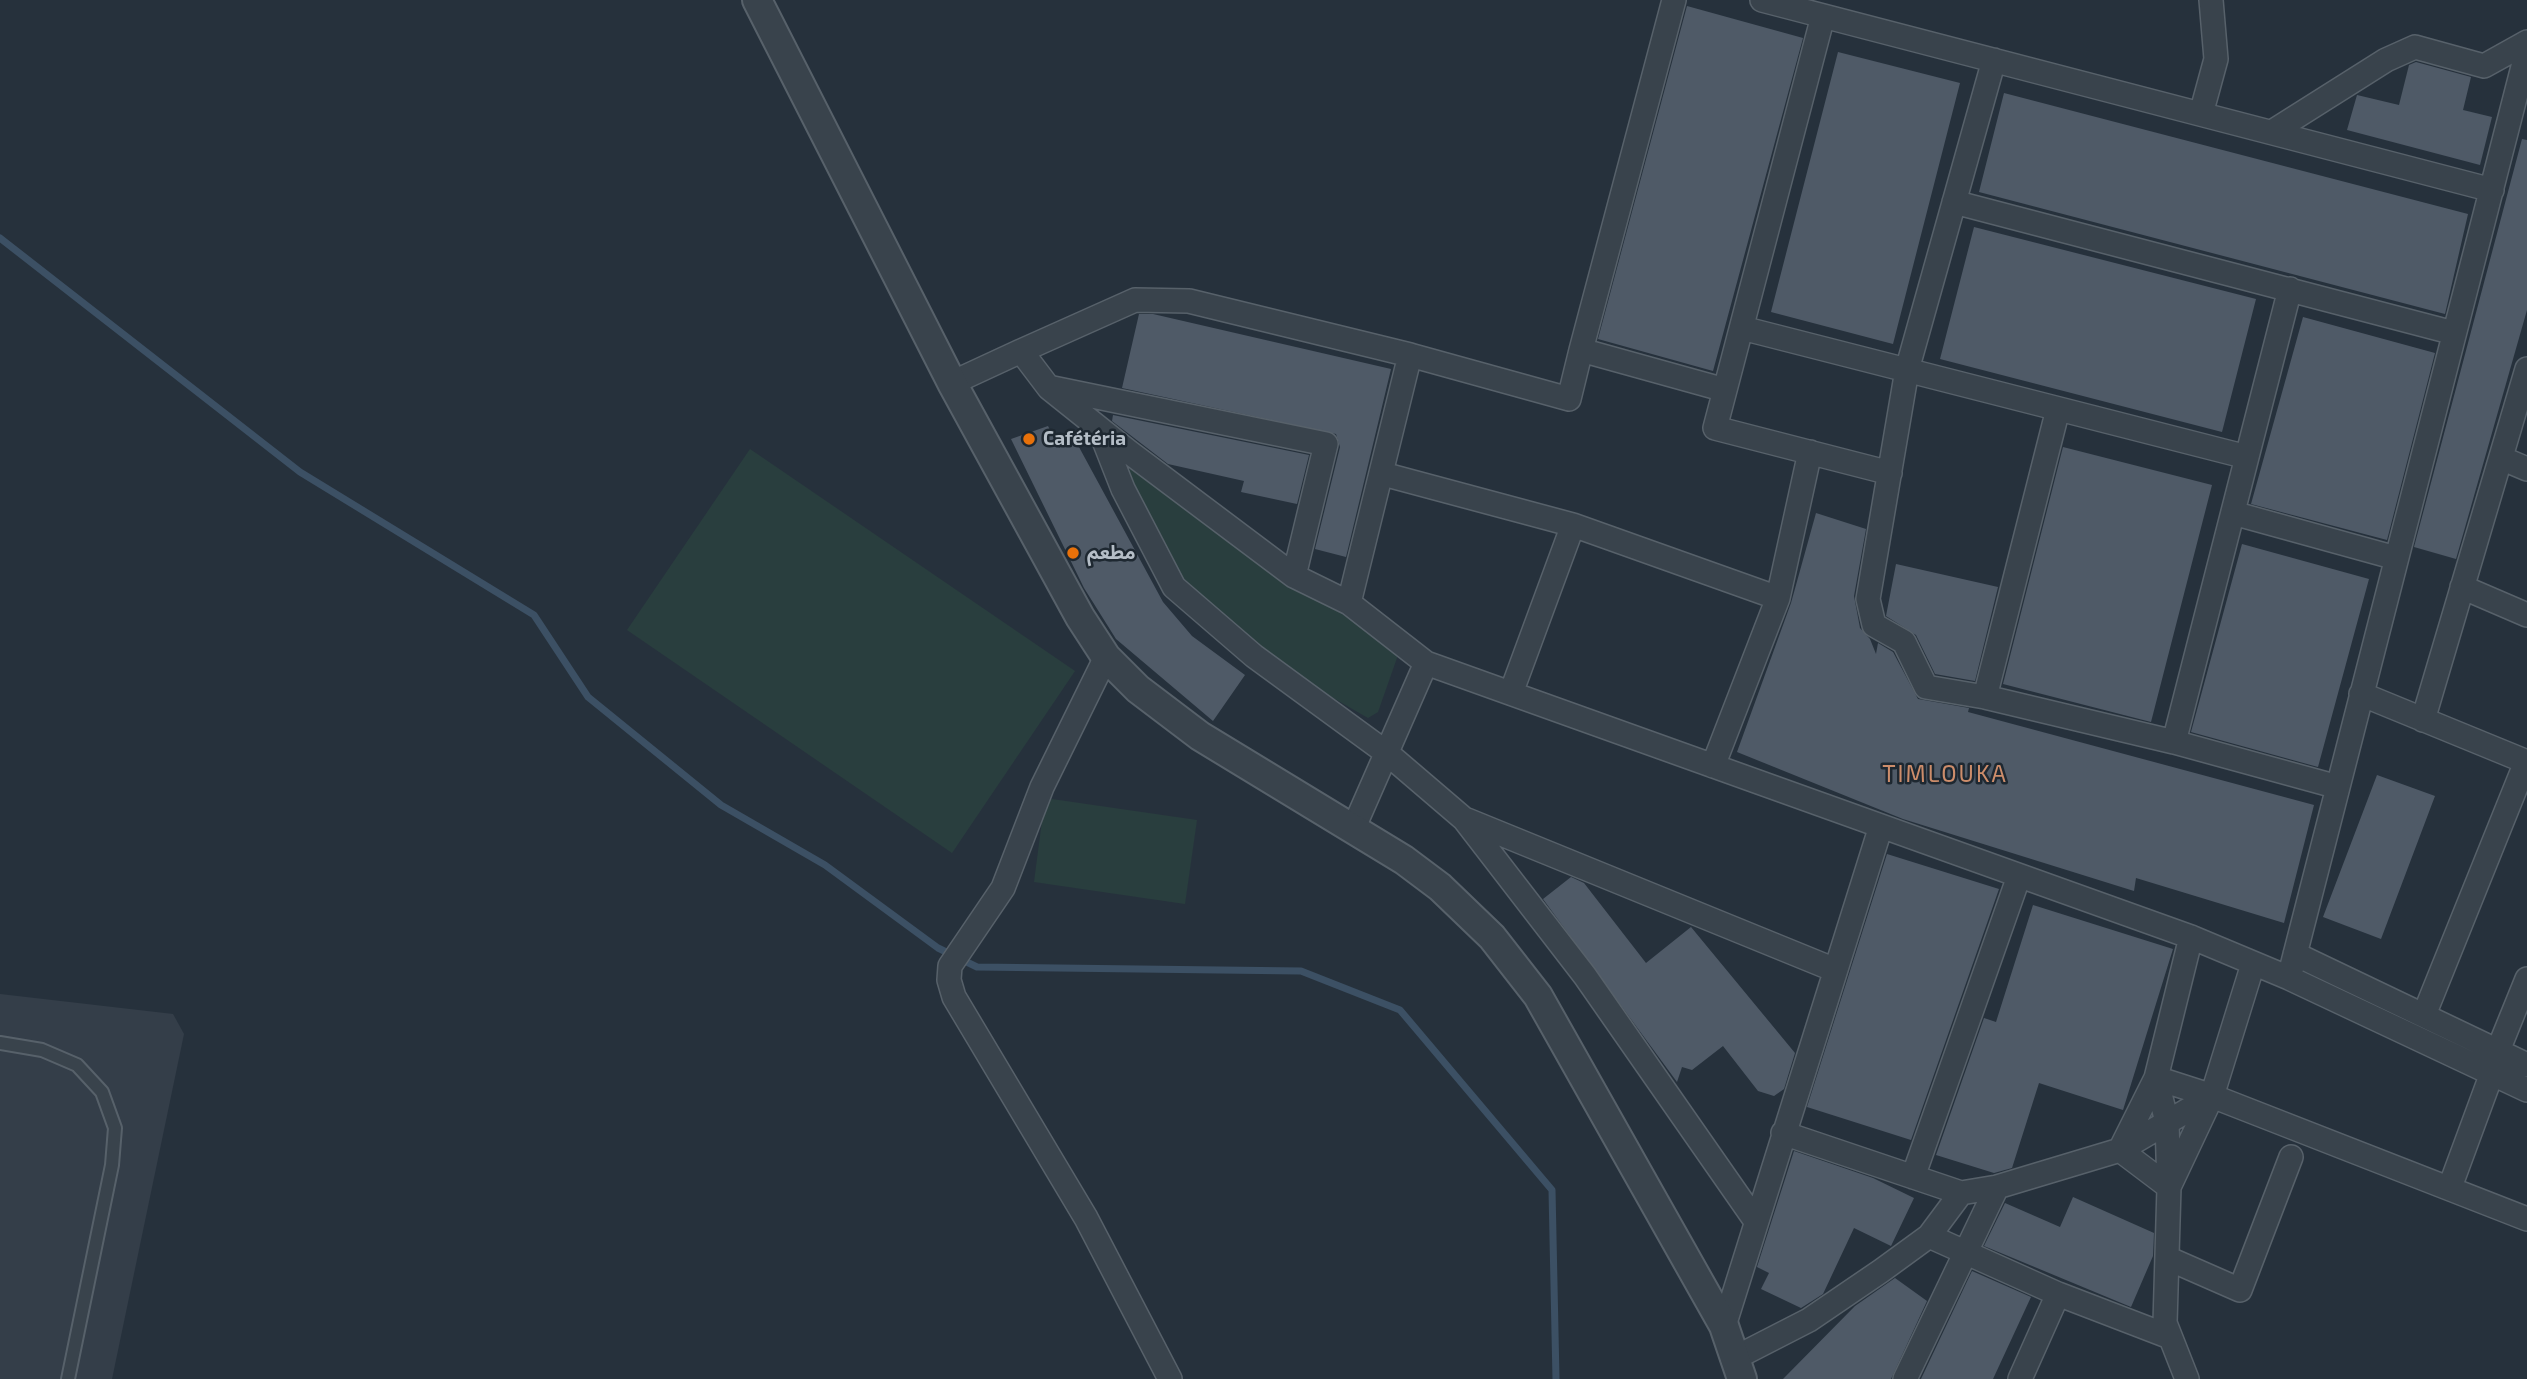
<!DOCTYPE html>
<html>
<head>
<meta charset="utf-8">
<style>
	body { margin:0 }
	canvas { display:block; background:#26313c }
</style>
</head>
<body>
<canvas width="2527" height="1379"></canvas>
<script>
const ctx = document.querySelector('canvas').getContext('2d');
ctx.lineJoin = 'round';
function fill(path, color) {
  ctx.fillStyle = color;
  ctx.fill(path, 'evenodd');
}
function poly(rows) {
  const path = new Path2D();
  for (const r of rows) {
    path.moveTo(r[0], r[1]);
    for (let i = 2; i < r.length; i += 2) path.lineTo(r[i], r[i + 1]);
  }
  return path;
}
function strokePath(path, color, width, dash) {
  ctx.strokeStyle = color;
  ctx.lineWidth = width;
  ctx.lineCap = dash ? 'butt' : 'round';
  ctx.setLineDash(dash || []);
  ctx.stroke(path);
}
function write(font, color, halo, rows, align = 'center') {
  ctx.font = font + ' "Exo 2","Noto Sans Arabic",sans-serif';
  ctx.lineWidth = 5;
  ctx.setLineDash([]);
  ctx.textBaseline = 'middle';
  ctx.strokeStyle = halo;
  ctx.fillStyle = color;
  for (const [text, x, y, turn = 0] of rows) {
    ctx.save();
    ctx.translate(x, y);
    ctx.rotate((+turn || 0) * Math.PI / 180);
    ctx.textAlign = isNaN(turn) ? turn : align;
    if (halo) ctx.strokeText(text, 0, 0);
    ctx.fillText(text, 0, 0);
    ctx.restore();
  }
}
const airport = poly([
	[0,994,173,1014,184,1034,112,1379,0,1379]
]);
const green = poly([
	[750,449,1075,671,952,853,627,630],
	[1131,469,1275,572,1393,646,1398,655,1378,712,1368,718,1302,680,1181,588,1126,470],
	[1045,798,1197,820,1185,904,1034,882]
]);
const stream = poly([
	[0,238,300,472,534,615,588,697,721,805,825,865,938,948,977,967,1301,971,1400,1010,1552,1190,1556,1379]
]);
const building = poly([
	[1687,6,1803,38,1713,371,1598,339],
	[1838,52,1960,83,1893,344,1771,312],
	[2416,62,2471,77,2463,110,2492,117,2480,165,2347,130,2357,95,2399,105,2409,65],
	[2004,93,2468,214,2445,314,1979,192],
	[2522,139,2527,140,2527,310,2456,559,2414,547],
	[1974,227,2256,299,2222,432,1940,359],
	[1139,314,1153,314,1391,369,1346,557,1315,549,1340,447,1336,434,1122,388],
	[2303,317,2435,353,2387,540,2251,504],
	[1113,415,1309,455,1297,504,1241,492,1244,481,1168,464,1112,421],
	[1048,426,1059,448,1073,436,1163,602,1192,636,1245,675,1213,721,1116,639,1084,588,1011,439],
	[2063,447,2212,485,2151,722,2003,684],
	[1816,513,1866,529,1854,596,1860,628,1870,639,1876,654,1878,643,1893,652,1918,699,1969,708,1968,712,2314,805,2284,923,2136,878,2134,891,1903,819,1737,752,1791,603],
	[2242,544,2369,579,2318,767,2191,732],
	[1896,564,1998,587,1975,681,1935,674,1916,635,1886,616],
	[2377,775,2435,796,2381,939,2323,917],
	[1887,854,1999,889,1911,1140,1807,1107],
	[1571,877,1584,883,1646,963,1691,927,1795,1053,1784,1089,1774,1096,1758,1091,1723,1046,1692,1070,1682,1067,1677,1082,1543,899],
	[2033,905,2173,949,2123,1110,2039,1083,2012,1168,1994,1173,1936,1155,1984,1018,1996,1022],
	[1794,1151,1873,1178,1914,1198,1891,1246,1854,1228,1823,1294,1801,1308,1761,1289,1769,1273,1757,1267],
	[2073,1197,2154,1233,2153,1256,2131,1307,1984,1246,2005,1203,2060,1227],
	[1972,1271,2031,1297,1993,1379,1921,1379],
	[1895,1278,1927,1301,1891,1379,1783,1379,1855,1306]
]);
const service = poly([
	[0,1043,42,1050,77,1065,102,1092,115,1128,112,1165,68,1379]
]);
const minor = poly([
	[1674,0,1581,350,1725,390,1715,428,1890,473],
	[1762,0,2492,190],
	[1994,60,1907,370,1868,599,1874,625,1904,642,1926,687,1985,697,2174,742,2338,787],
	[2201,114,2216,59,2211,0],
	[2272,132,2386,60,2415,47,2484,66,2527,42],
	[1954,202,2454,333],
	[1742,328,2247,457],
	[1021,351,1135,300,1189,301,1410,355],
	[952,383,1021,351,1049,388,1129,452,1294,576,1349,603,1426,663,2191,937,2289,978,2527,1090],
	[1053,388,1326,444,1294,576],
	[1725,390,1823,16],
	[1099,428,1123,489,1174,587,1254,656,1388,754,1464,819,1585,976,1755,1220],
	[2501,458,2527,469],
	[1383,474,1573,525],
	[2233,513,2396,558],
	[2462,587,2527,615],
	[1349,603,1410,355,1569,399,1581,350],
	[1106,657,1042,787,1003,888,950,966,949,980,954,997,1086,1218,1170,1379],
	[1511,693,1573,525,1778,598],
	[2361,694,2527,762],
	[1985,697,2058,409],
	[2423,720,2527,369],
	[2174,742,2290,289],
	[1713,766,1778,598,1810,452],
	[1467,820,1835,970],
	[1354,827,1426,663],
	[2295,954,2527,1065],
	[2289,978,2527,51],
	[2424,1015,2526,762],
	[2497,1053,2527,979],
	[2212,1096,2169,1187,2120,1150,2156,1078,2212,1096,2527,1219],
	[1783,1133,1961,1193,1997,1187,2120,1150,2212,1096,2253,964],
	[1913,1177,2019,876],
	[2450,1187,2492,1073],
	[1929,1236,2058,1294,2170,1337],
	[2167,1258,2240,1290,2291,1157],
	[1724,1326,1881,826],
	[1733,1359,1809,1320,1881,1271,1929,1236,1961,1193],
	[1905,1379,1997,1187],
	[2020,1379,2058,1294],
	[2187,1379,2165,1323,2169,1187,2167,1122,2156,1078,2191,937]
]);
const tertiary = poly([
	[757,0,952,383,1080,617,1106,657,1138,689,1200,736,1404,860,1440,887,1492,937,1538,996,1724,1326,1742,1379]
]);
const markers = [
	[1029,439,7,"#e8710a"],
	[1073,553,7,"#e8710a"]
];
const poiNames = [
	["Cafétéria",1043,439],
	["مطعم",1087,553]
];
const quarterNames = [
	["TIMLOUKA",1945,774]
];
fill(airport, '#343e49');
fill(green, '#293e3e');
strokePath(stream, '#3c5064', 7);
fill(building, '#4f5a67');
strokePath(service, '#57616a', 16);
strokePath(minor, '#57616a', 26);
strokePath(tertiary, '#57616a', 32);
strokePath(service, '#39434c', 12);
strokePath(minor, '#39434c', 23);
strokePath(tertiary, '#39434c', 28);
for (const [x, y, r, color] of markers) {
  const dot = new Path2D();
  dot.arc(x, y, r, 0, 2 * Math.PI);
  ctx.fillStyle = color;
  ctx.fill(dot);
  strokePath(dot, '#1e2831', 2.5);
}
write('bold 19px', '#b5bec7', '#1e2831', poiNames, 'left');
ctx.letterSpacing = '2px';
write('23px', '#cd8d6b', '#1e2831', quarterNames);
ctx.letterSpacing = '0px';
</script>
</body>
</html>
